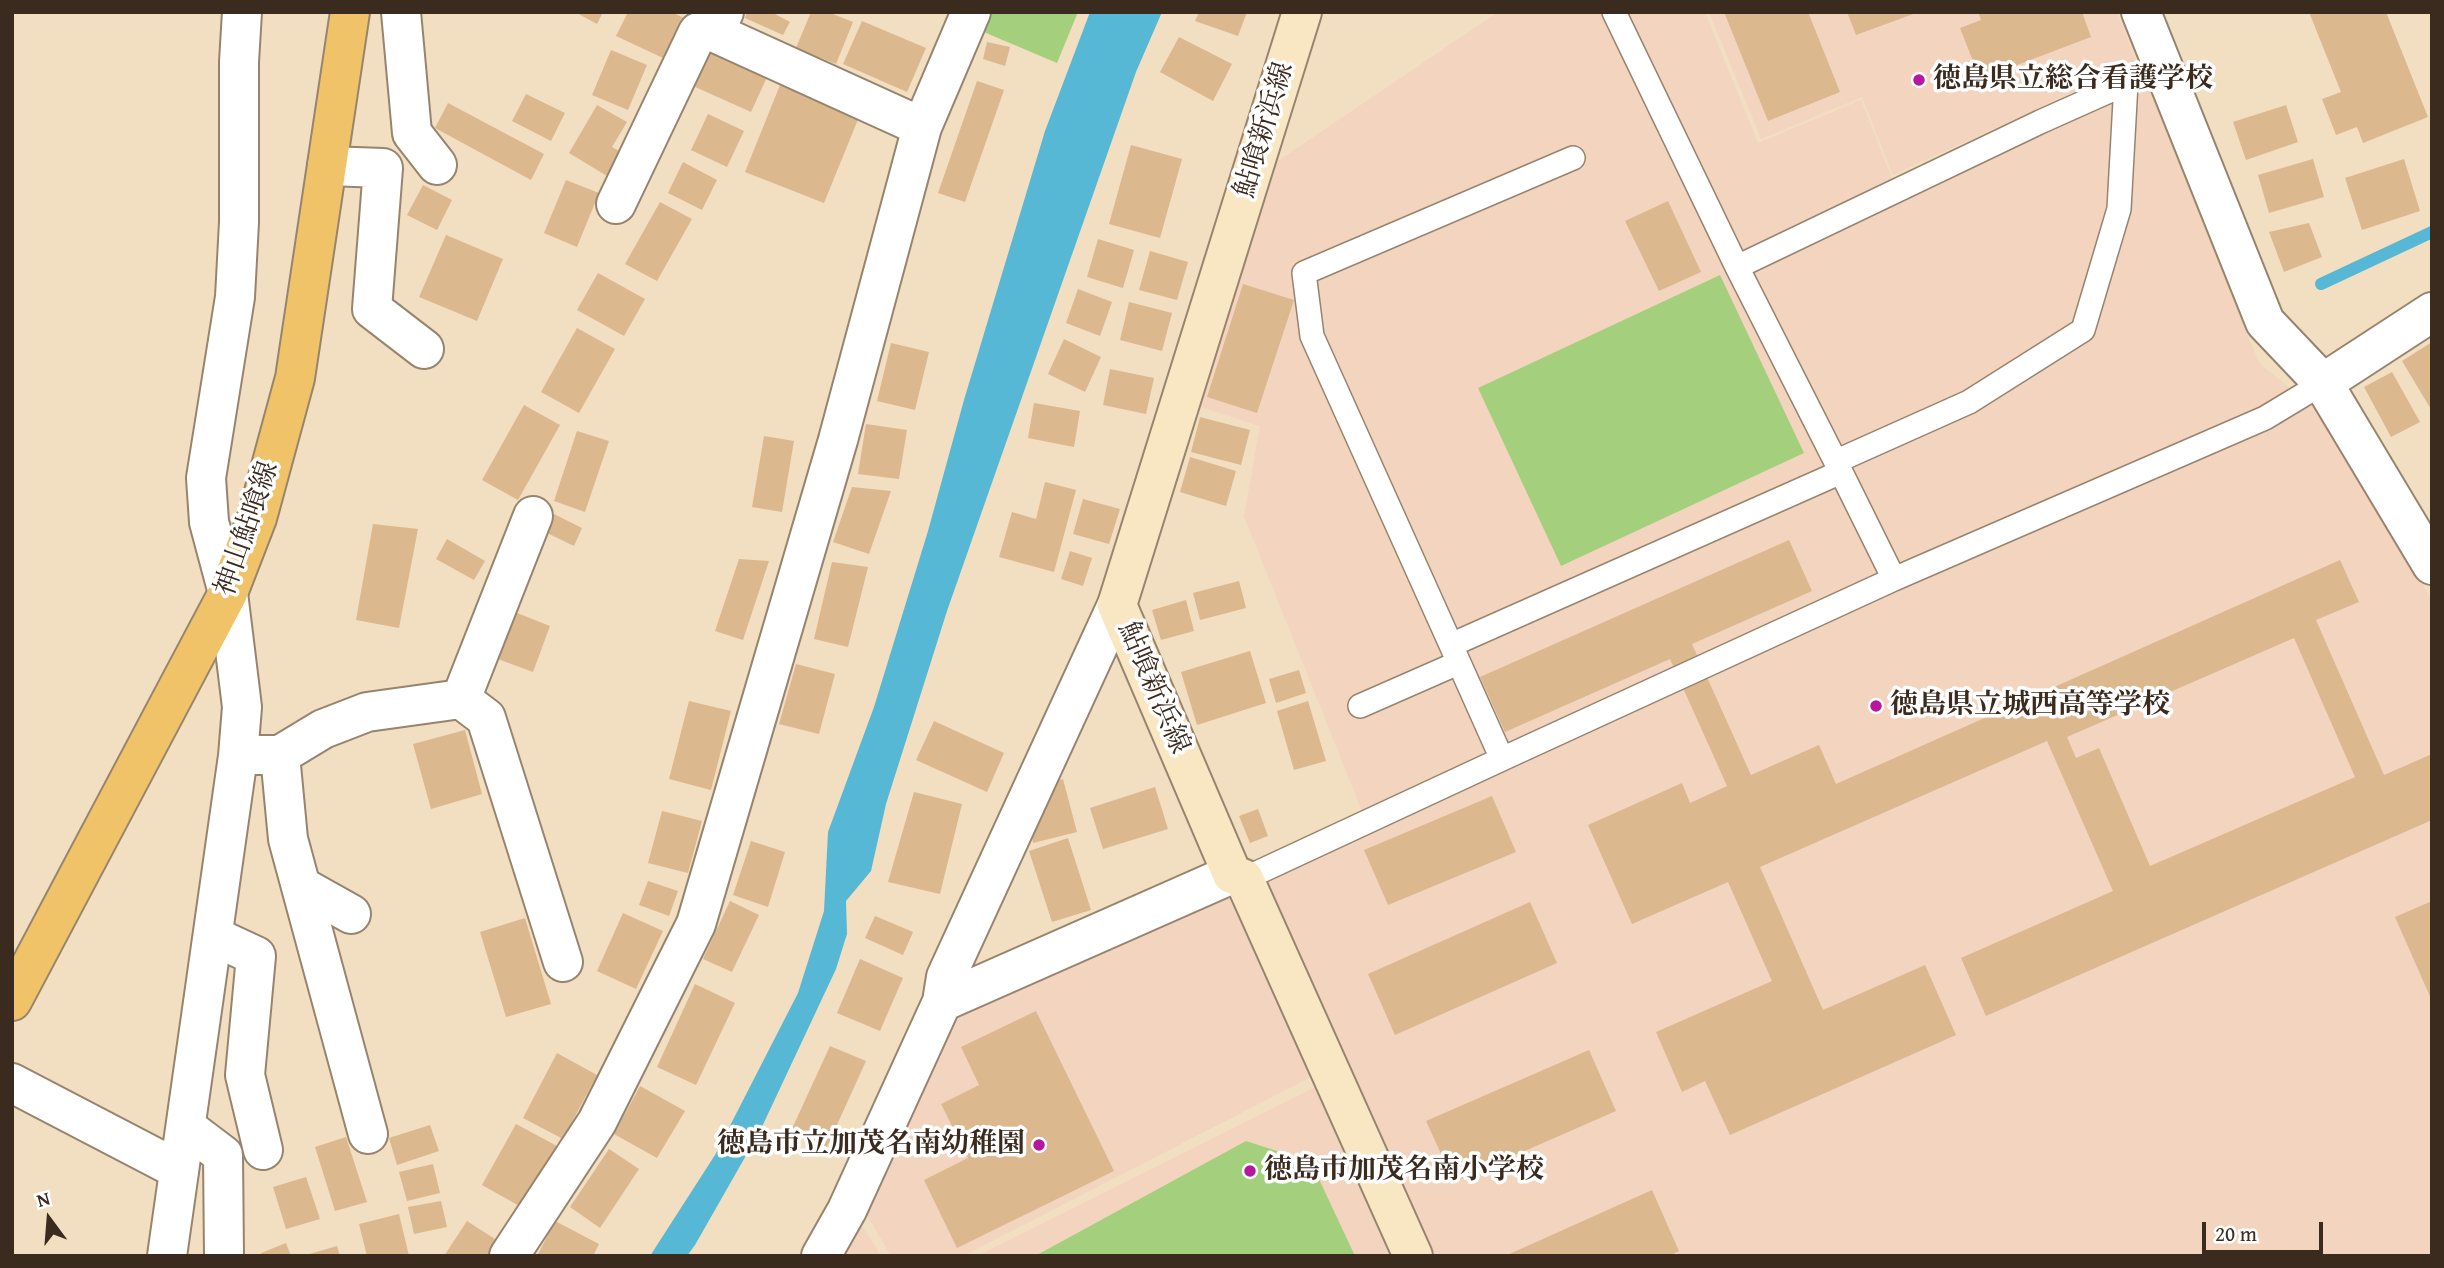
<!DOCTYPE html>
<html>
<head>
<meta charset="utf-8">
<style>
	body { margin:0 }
	#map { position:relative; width:2444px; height:1268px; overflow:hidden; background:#f2dec0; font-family:"Gentium Book Plus",serif }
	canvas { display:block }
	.frame { position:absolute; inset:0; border:14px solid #3b2a1e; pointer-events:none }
	.north { position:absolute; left:14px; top:1184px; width:70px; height:70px; -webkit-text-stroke:5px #fff; paint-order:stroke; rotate:344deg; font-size:19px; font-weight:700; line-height:28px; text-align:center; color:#3b2a1e }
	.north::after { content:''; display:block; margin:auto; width:24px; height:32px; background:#3b2a1e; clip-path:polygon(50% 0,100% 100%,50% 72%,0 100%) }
	.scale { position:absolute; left:2202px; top:1222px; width:121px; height:32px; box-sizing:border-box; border:4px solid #3b2a1e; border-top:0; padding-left:9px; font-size:21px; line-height:24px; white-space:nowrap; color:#3b2a1e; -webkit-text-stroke:5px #fff; paint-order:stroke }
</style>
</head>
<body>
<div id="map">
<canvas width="2444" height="1268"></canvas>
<div class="frame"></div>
<div class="north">N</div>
<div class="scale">20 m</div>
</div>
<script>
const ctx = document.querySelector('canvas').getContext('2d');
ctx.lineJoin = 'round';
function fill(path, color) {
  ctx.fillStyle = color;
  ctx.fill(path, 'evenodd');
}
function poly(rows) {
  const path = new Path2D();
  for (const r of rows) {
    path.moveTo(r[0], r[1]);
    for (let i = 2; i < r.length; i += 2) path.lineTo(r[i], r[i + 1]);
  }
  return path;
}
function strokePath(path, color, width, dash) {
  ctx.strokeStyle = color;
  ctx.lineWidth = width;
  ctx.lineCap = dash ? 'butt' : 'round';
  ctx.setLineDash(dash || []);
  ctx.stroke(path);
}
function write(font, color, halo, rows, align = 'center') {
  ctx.font = font + ' "Gentium Book Plus","Noto Serif JP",serif';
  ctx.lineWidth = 7;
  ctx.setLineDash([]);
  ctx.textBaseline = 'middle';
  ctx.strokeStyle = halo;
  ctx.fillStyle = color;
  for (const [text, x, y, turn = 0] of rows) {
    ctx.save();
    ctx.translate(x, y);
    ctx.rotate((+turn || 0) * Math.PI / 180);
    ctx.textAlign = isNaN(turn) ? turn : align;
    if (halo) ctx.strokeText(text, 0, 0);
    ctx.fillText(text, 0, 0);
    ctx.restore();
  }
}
const built = poly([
	[1498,12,1705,12,1758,143,1861,100,1892,179,2141,69,2259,363,2327,418,2432,601,2432,1256,1435,1256,1255,864,1362,811,1244,516,1260,426,1200,407,1275,163],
	[1709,12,2117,12,2137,63,1893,175,1862,97,1761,139],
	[1230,898,1313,1076,963,1256,891,1256,866,1213,956,1018],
	[1317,1086,1390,1256,977,1256],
	[859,1221,881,1256,838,1256]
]);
const green = poly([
	[986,12,1078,12,1057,63,979,30],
	[1720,275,1804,453,1561,566,1478,388],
	[1246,1141,1311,1162,1355,1256,1035,1256]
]);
const water = poly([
	[1090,12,1162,12,1136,72,947,611,886,804,871,871,846,901,847,934,836,969,760,1131,695,1245,687,1256,650,1256,715,1155,798,993,824,911,828,832,874,707,928,531,964,400,1045,131]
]);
const stream = poly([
	[2321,284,2432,232]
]);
const building = poly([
	[575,12,603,12,597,24],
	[628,12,671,12,682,17,663,58,616,36],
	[747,12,776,12,775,14,790,22,783,35,745,18],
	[811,12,828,12,853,22,836,64,796,48],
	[1199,12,1247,12,1238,36,1195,21],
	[1724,12,1808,12,1840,92,1768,121],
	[1847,12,1916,12,1916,13,1856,35],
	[1978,12,2082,12,2091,37,1980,79,1960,28,1981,20],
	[2309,12,2386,12,2428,117,2363,143,2357,127,2336,135,2322,99,2341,92],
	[862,21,926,48,907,92,843,64],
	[1179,37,1232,64,1213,101,1160,72],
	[987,42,1010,47,1005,66,983,59],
	[611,50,647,65,628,110,592,95],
	[709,50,768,75,751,112,693,86],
	[977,81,1004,90,965,202,938,193],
	[780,85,859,117,824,203,745,172],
	[526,94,565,113,551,141,512,121],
	[448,103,544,154,531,180,435,128],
	[597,105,627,122,612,147,621,152,607,176,569,153],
	[2286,105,2298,142,2246,160,2233,122],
	[708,114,744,131,727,167,691,150],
	[1131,145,1182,159,1160,238,1109,224],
	[2313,159,2324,197,2269,213,2258,175],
	[2404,159,2420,211,2362,230,2345,178],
	[683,162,717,180,702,210,668,193],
	[566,180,599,193,577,247,544,233],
	[423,185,452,200,437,230,407,215],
	[1668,201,1701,272,1659,291,1625,221],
	[660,202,692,219,657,281,625,264],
	[2309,223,2322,257,2284,272,2269,232],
	[446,235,503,259,477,321,419,297],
	[1098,239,1134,250,1123,288,1087,277],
	[1150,251,1188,262,1177,300,1139,290],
	[598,273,645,299,624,336,577,310],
	[1243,284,1294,300,1257,413,1207,397],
	[1078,289,1112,302,1100,336,1066,323],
	[1129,302,1172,313,1162,351,1120,340],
	[577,328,615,349,579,413,541,392],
	[1064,339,1101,357,1085,392,1048,374],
	[2432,342,2432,411,2402,361],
	[891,343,929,352,915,410,877,401],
	[1110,369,1154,378,1146,414,1103,405],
	[2392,372,2420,422,2391,437,2364,387],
	[1034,403,1080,411,1074,447,1028,438],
	[524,405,560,425,518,500,482,480],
	[1200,417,1250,430,1241,465,1191,452],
	[866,424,907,430,899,479,858,474],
	[577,431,609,441,585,512,554,501],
	[764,436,794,441,782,512,752,507],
	[1190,457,1236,471,1226,506,1180,492],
	[1045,482,1076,490,1054,572,999,557,1012,512,1036,519],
	[852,487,891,491,869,554,833,542],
	[1083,499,1120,509,1109,544,1073,534],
	[554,514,582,528,574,546,545,532],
	[373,524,418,529,399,628,356,620],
	[447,539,485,561,474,580,436,559],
	[1789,540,1812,591,1692,644,1751,775,1819,745,1836,784,2340,560,2359,602,2316,620,2384,775,2432,754,2432,820,1986,1016,1961,958,2113,891,2047,741,1760,867,1823,1010,1925,965,1956,1035,1730,1135,1705,1081,1682,1092,1656,1032,1772,981,1728,882,1632,924,1588,825,1682,783,1690,803,1727,786,1670,659,1505,732,1480,677],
	[2294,638,2355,777,2150,866,2099,748,2076,758,2067,737],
	[1070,551,1092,558,1083,586,1061,579],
	[739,559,769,561,743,640,715,631],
	[832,562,868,567,848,647,814,639],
	[1239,581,1246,608,1200,620,1193,593],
	[1186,600,1194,631,1161,640,1152,610],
	[512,611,550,626,533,672,495,658],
	[1250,651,1266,703,1197,725,1181,672],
	[796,664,835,674,819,734,779,724],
	[1299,670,1306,693,1276,703,1269,679],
	[689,701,731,711,711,790,669,779],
	[1308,701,1326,761,1294,770,1277,711],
	[934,721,1004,753,987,792,916,760],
	[465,730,482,794,431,809,413,744],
	[1063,779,1077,832,1033,843,1031,828,1052,782],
	[1155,787,1168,829,1103,849,1090,808],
	[914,792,962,804,940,894,888,882],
	[1492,796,1516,852,1388,905,1364,850],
	[1258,809,1268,836,1250,843,1239,816],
	[662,811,702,821,688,873,648,863],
	[1068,838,1091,910,1052,922,1029,851],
	[751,841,785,852,768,907,733,895],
	[648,881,678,891,669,916,639,905],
	[730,901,759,915,732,972,703,959],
	[2432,901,2432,1001,2395,917],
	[1530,902,1557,963,1395,1035,1368,974],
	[623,913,663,931,636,989,597,971],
	[875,916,913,932,903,955,865,938],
	[525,918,551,1004,506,1017,480,932],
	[860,959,903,978,880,1031,837,1013],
	[695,984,735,1003,696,1085,657,1067],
	[1036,1011,1114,1171,957,1248,924,1180,968,1158,941,1104,979,1085,961,1047],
	[830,1046,866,1061,826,1149,790,1133],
	[1589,1050,1616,1111,1454,1182,1426,1121],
	[557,1053,597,1075,563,1139,523,1118],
	[640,1086,685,1111,657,1158,614,1134],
	[516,1124,557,1146,523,1208,482,1185],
	[430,1125,439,1151,397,1165,389,1138],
	[346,1137,367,1202,335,1211,315,1147],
	[609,1149,639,1169,600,1228,570,1207],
	[433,1164,440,1193,407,1201,399,1172],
	[306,1177,320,1219,286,1229,273,1187],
	[1652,1190,1679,1251,1669,1256,1505,1256],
	[441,1201,447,1227,414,1234,408,1207],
	[399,1214,409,1256,367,1256,359,1224],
	[467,1221,498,1241,488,1256,444,1256],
	[555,1221,599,1244,593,1256,537,1256],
	[286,1243,291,1256,261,1256,261,1253],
	[337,1246,340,1256,306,1256,306,1255]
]);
const service = poly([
	[1573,158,1304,273,1312,336,1451,645,1841,472,1737,267,1614,12],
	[1737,267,2040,122,2163,67],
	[1837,461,1969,402,2083,330,2119,209,2126,83],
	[1894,579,2265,418,2323,383],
	[1451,645,1502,759,1894,579,1841,472],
	[1360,706,1458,663],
	[1244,879,1502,759]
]);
const minor = poly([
	[401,12,412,133,437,165],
	[724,12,713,32,922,127],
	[2141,12,2265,322,2323,383,2432,565],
	[327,166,383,168,372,309,424,349],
	[616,204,698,32,713,32],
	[2323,383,2432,312],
	[533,516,461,699,486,718,563,962],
	[254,755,280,755,323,729,367,712,461,699],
	[280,755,288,839,368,1134],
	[301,886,351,914],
	[213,936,256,956,245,1075,263,1150],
	[942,1002,1232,874],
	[12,1083,179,1170],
	[186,1127,223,1155,224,1256],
	[509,1256,597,1122,696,924,838,440,922,127,971,12],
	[821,1256,847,1210,942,1002,946,977,1117,605]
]);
const tertiary = poly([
	[167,1256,238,756,242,707,228,593,209,522,206,478,235,297,239,222,239,62,242,12]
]);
const secondary = poly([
	[1302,12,1117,605,1232,874,1244,879,1413,1256]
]);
const primary = poly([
	[12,1001,228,593,257,518,295,378,350,12]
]);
const markers = [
	[1919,80,7,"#b5179e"],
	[1876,706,7,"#b5179e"],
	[1039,1145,7,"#b5179e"],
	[1250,1171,7,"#b5179e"]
];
const poiNames = [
	["徳島県立総合看護学校",1933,80],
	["徳島県立城西高等学校",1890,706],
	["徳島市立加茂名南幼稚園",1025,1145,"right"],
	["徳島市加茂名南小学校",1264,1171]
];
const streetNames = [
	["鮎喰新浜線",1265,130,-73],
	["神山鮎喰線",248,529,-71],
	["鮎喰新浜線",1153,688,67]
];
fill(built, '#f3d4bf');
fill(green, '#a4d07d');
fill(water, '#56b8d4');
strokePath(stream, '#56b8d4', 12);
fill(building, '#dcb88f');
strokePath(service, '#96846f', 26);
strokePath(minor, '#96846f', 42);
strokePath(tertiary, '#96846f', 42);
strokePath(secondary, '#96846f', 42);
strokePath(primary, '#96846f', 42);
strokePath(service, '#fff', 23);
strokePath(minor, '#fff', 38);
strokePath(tertiary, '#fff', 38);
strokePath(secondary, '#f9e7c3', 38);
strokePath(primary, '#f0c369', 38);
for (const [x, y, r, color] of markers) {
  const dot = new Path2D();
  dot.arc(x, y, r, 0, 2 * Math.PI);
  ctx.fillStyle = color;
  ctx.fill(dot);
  strokePath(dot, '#fff', 2.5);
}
write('bold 28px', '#3b2a1e', '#fff', poiNames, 'left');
write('28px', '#3b2a1e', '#fff', streetNames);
</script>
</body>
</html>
